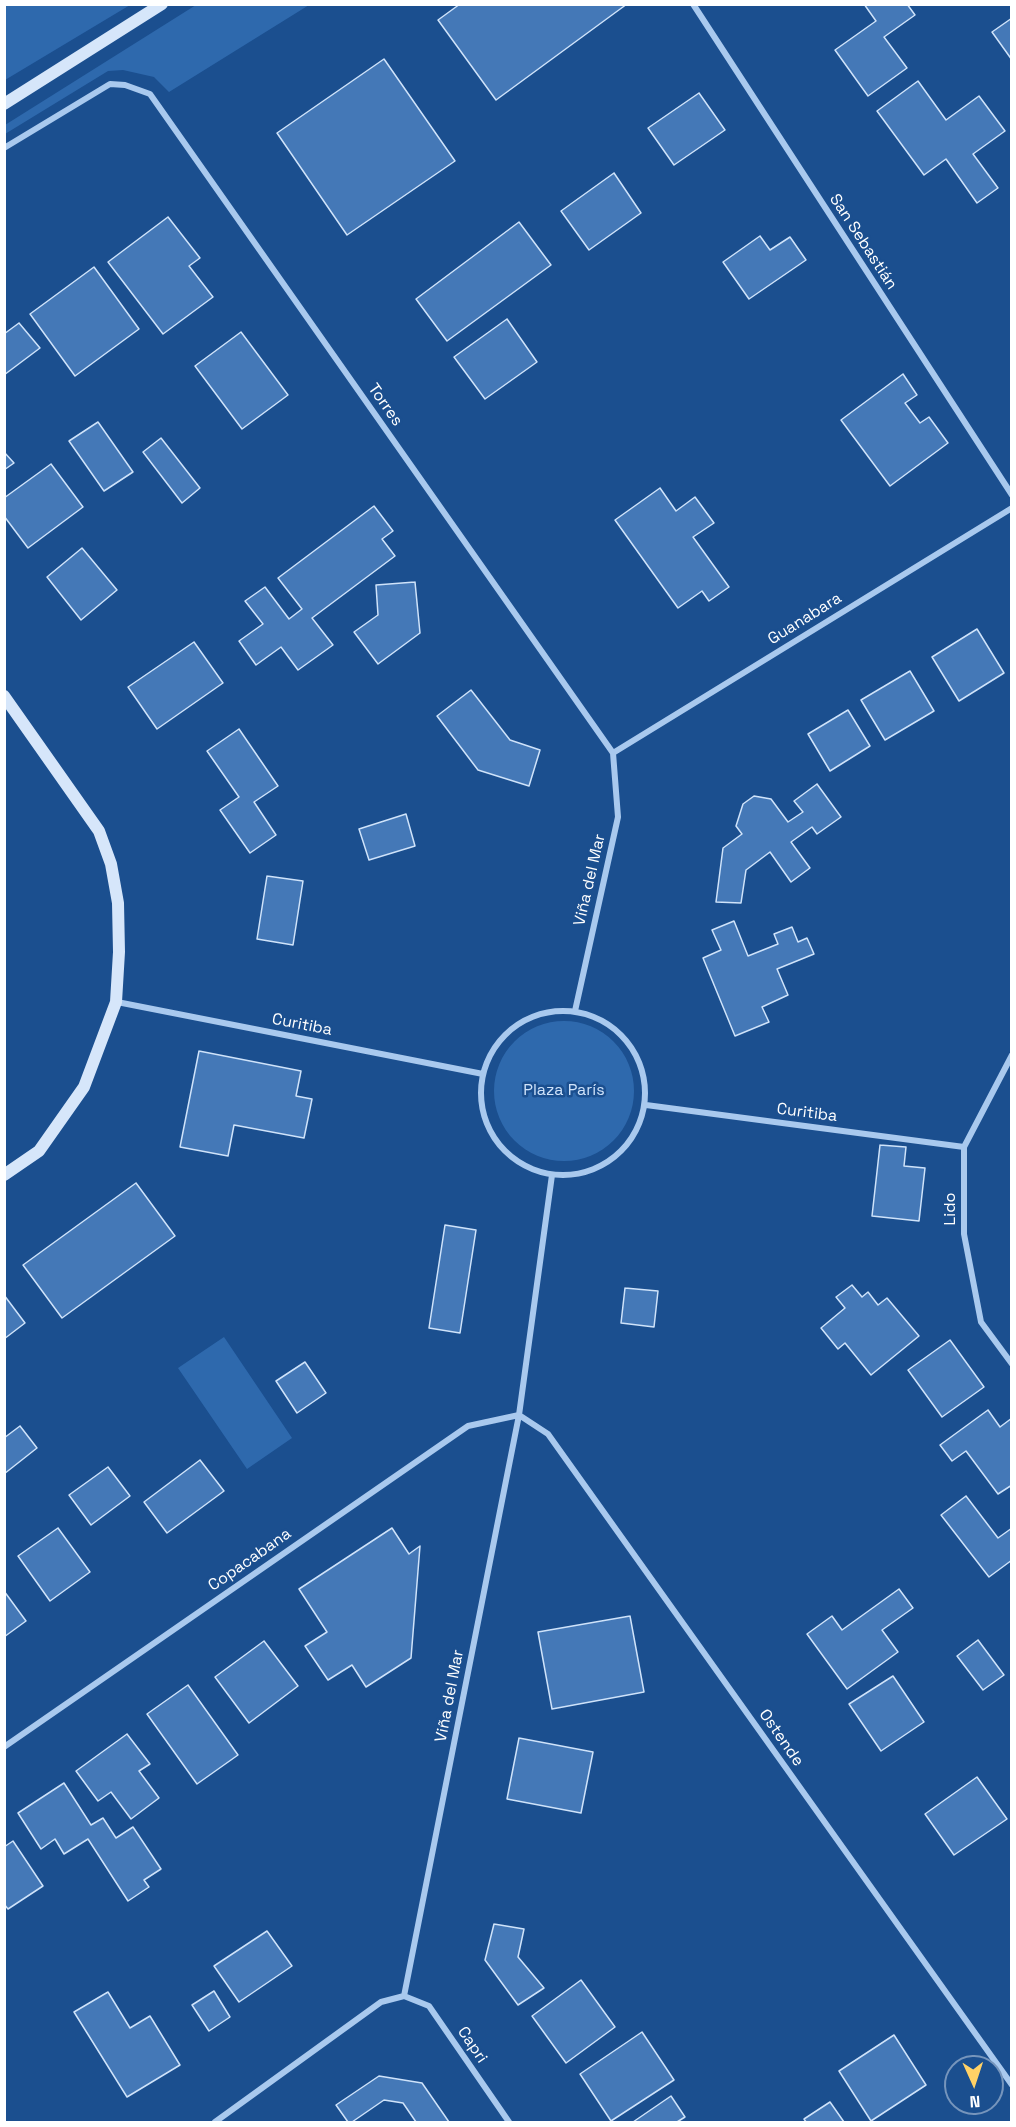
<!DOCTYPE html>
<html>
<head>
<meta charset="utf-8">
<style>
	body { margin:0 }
	#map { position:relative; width:1016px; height:2127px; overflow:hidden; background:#1b4f8f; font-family:"Space Grotesk",sans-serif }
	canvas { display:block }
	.frame { position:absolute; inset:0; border:6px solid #fff; pointer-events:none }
	.north { position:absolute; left:944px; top:2055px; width:60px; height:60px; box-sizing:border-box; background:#1b4f8f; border:2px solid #7695bc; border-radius:50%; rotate:177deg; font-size:16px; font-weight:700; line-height:24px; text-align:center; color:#fff }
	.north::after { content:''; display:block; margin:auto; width:21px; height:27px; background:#ffd166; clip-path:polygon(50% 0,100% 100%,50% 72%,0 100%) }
</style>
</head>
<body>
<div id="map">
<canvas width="1016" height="2127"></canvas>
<div class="frame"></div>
<div class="north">N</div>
</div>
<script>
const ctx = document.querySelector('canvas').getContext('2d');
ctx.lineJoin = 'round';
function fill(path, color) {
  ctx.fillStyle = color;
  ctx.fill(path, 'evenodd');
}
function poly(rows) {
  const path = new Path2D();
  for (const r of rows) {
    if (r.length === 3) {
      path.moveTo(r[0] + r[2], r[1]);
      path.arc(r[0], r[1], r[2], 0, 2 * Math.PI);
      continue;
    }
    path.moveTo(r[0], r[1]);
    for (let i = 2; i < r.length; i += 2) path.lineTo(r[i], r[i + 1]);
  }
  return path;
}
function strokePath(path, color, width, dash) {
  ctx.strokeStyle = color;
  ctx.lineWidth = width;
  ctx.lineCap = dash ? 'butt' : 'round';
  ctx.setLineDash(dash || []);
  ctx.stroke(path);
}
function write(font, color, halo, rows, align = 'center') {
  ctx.font = font + ' "Space Grotesk",sans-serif';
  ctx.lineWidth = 5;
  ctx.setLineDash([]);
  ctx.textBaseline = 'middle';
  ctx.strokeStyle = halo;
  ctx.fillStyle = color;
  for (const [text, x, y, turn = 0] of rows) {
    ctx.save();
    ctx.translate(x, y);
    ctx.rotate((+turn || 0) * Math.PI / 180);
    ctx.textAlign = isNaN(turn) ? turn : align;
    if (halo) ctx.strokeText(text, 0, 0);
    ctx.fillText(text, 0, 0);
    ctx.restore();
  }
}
const green = poly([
	[5,4,130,4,130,5,5,80],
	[196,5,309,5,169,92,154,77,123,70,108,71,5,134,5,125],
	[564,1091,70],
	[224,1337,292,1438,247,1469,178,1368]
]);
const building = poly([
	[460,4,627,4,496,100,438,20,460,4],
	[864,4,907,4,915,15,884,37,907,68,868,96,835,50,876,21,864,4],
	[1012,18,1012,60,992,32,1012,18],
	[384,59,455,161,347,235,277,133,384,59],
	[918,81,946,120,979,96,1005,131,973,154,998,188,977,203,946,159,924,175,877,111,918,81],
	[699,93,725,130,674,165,648,128,699,93],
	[614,173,641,213,589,250,561,211,614,173],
	[168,217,200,258,189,266,213,297,163,334,108,262,168,217],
	[519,222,551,265,447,341,416,299,519,222],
	[760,236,770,250,790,237,806,260,749,299,723,262,760,236],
	[94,267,139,329,75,376,30,314,94,267],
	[507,319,537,362,485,399,454,357,507,319],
	[19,323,40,348,4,375,4,334,19,323],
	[241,332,288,395,242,429,195,366,241,332],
	[903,374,917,395,905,403,920,423,929,417,948,443,890,486,841,420,903,374],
	[98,422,133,472,104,491,69,441,98,422],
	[161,438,200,488,182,503,143,452,161,438],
	[4,452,14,463,4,470,4,452],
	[51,464,83,507,28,548,4,516,4,498,51,464],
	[660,488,676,511,695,497,714,523,693,537,729,587,709,601,702,591,678,608,615,520,660,488],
	[374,506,393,531,382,539,395,556,312,618,333,645,298,670,281,647,256,665,239,641,263,624,245,601,265,587,289,619,302,609,278,578,374,506],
	[82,548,117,590,81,620,47,577,82,548],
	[415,582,420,633,378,664,354,632,378,615,376,585,415,582],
	[977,629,1004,673,959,701,932,657,977,629],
	[194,642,223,683,157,729,128,687,194,642],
	[910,671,934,711,885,740,861,700,910,671],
	[471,690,510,740,540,750,529,786,478,770,437,716,471,690],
	[848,710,870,746,830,771,808,734,848,710],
	[239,729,278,786,254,802,276,835,250,853,220,810,239,797,207,751,239,729],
	[817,784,841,817,817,834,812,827,791,842,810,868,791,882,770,852,746,870,741,903,716,902,723,848,742,834,736,826,743,804,754,796,771,799,788,822,803,812,794,801,817,784],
	[406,814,415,846,369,860,359,829,406,814],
	[267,876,303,881,293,945,257,939,267,876],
	[734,921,748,956,778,944,774,934,792,927,798,942,807,938,814,954,777,969,788,995,762,1007,769,1022,735,1036,703,958,721,950,712,930,734,921],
	[199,1051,301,1071,296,1096,312,1099,304,1138,234,1125,228,1156,180,1147,199,1051],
	[880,1145,906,1147,904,1166,925,1168,919,1221,872,1216,880,1145],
	[136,1183,175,1236,62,1318,23,1265,136,1183],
	[445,1225,476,1230,460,1333,429,1328,445,1225],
	[852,1285,862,1297,868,1292,878,1305,887,1298,919,1336,871,1375,845,1343,838,1349,821,1328,845,1308,836,1297,852,1285],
	[625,1288,658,1291,654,1327,621,1323,625,1288],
	[4,1295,25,1323,4,1339,4,1295],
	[950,1340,984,1387,942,1417,908,1370,950,1340],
	[305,1362,326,1393,297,1413,276,1381,305,1362],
	[988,1410,1000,1427,1012,1418,1012,1485,998,1494,966,1451,952,1461,940,1445,988,1410],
	[20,1426,37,1448,4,1474,4,1438,20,1426],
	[200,1460,224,1491,167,1533,144,1502,200,1460],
	[108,1467,130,1496,91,1525,69,1495,108,1467],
	[966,1496,998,1538,1012,1528,1012,1560,989,1577,941,1515,966,1496],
	[58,1528,90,1572,50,1601,18,1556,58,1528],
	[392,1528,409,1554,420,1546,411,1658,366,1687,352,1665,328,1680,305,1646,327,1632,299,1589,392,1528],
	[899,1589,913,1608,882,1630,898,1652,847,1689,807,1634,832,1616,842,1630,899,1589],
	[4,1591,26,1621,4,1637,4,1591],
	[630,1616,644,1692,552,1709,538,1632,630,1616],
	[978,1640,1004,1675,983,1690,957,1656,978,1640],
	[264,1641,298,1686,249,1723,215,1677,264,1641],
	[893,1676,924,1722,881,1751,849,1704,893,1676],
	[188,1685,238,1755,197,1784,147,1714,188,1685],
	[127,1734,150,1764,139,1771,159,1798,131,1819,111,1792,98,1801,76,1771,127,1734],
	[519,1738,593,1752,581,1813,507,1799,519,1738],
	[977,1777,1007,1819,954,1855,925,1814,977,1777],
	[64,1783,91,1825,103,1818,116,1838,133,1827,161,1869,144,1880,149,1887,128,1901,88,1839,64,1854,55,1839,41,1849,18,1813,64,1783],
	[13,1841,43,1886,8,1909,4,1904,4,1847,13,1841],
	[494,1924,524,1929,518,1957,544,1988,518,2005,485,1960,494,1924],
	[267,1931,292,1966,239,2002,214,1966,267,1931],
	[581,1980,615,2027,566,2063,532,2016,581,1980],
	[214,1991,230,2017,209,2031,192,2005,214,1991],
	[108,1992,130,2028,150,2016,180,2065,127,2097,74,2012,108,1992],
	[642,2032,674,2080,611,2121,580,2074,642,2032],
	[894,2035,926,2085,871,2121,839,2071,894,2035],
	[379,2076,422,2083,449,2122,416,2122,403,2103,384,2100,352,2122,348,2122,336,2105,379,2076],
	[671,2096,685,2117,677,2122,633,2122,671,2096],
	[830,2102,844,2122,806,2122,804,2119,830,2102]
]);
const street = poly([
	[693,4,1012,495],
	[4,148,110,84,125,85,150,94,613,753],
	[613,753,1012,508],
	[117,1002,483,1074],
	[563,1093,82],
	[575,1011,618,817,613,753],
	[1012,1055,964,1147,964,1234,981,1322,1012,1364],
	[646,1105,964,1147],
	[4,1747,468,1426,519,1415,548,1434,1012,2085],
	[404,1996,429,2006,509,2122],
	[215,2122,381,2002,404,1996,519,1415,552,1175]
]);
const secondary = poly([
	[4,104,162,4],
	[4,696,99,831,111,864,118,903,119,952,116,1002,84,1087,39,1151,4,1175]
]);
const streetNames = [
	["San Sebastián",863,242,57],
	["Torres",385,405,55],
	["Guanabara",805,619,-32],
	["Viña del Mar",590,880,-77],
	["Curitiba",302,1025,11],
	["Curitiba",807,1113,7],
	["Lido",951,1209,-90],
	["Copacabana",250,1560,-35],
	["Viña del Mar",450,1696,-79],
	["Ostende",781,1738,55],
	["Capri",472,2045,56]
];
const parkNames = [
	["Plaza París",564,1091]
];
fill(green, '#2e69ad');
fill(building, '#4478b7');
strokePath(building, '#cfe3fa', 1.5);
strokePath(street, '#a9c9ee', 6);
strokePath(secondary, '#d6e6fa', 12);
write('16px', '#fff', '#1b4f8f', streetNames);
write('16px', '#cfe3fa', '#1b4f8f', parkNames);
</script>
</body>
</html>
